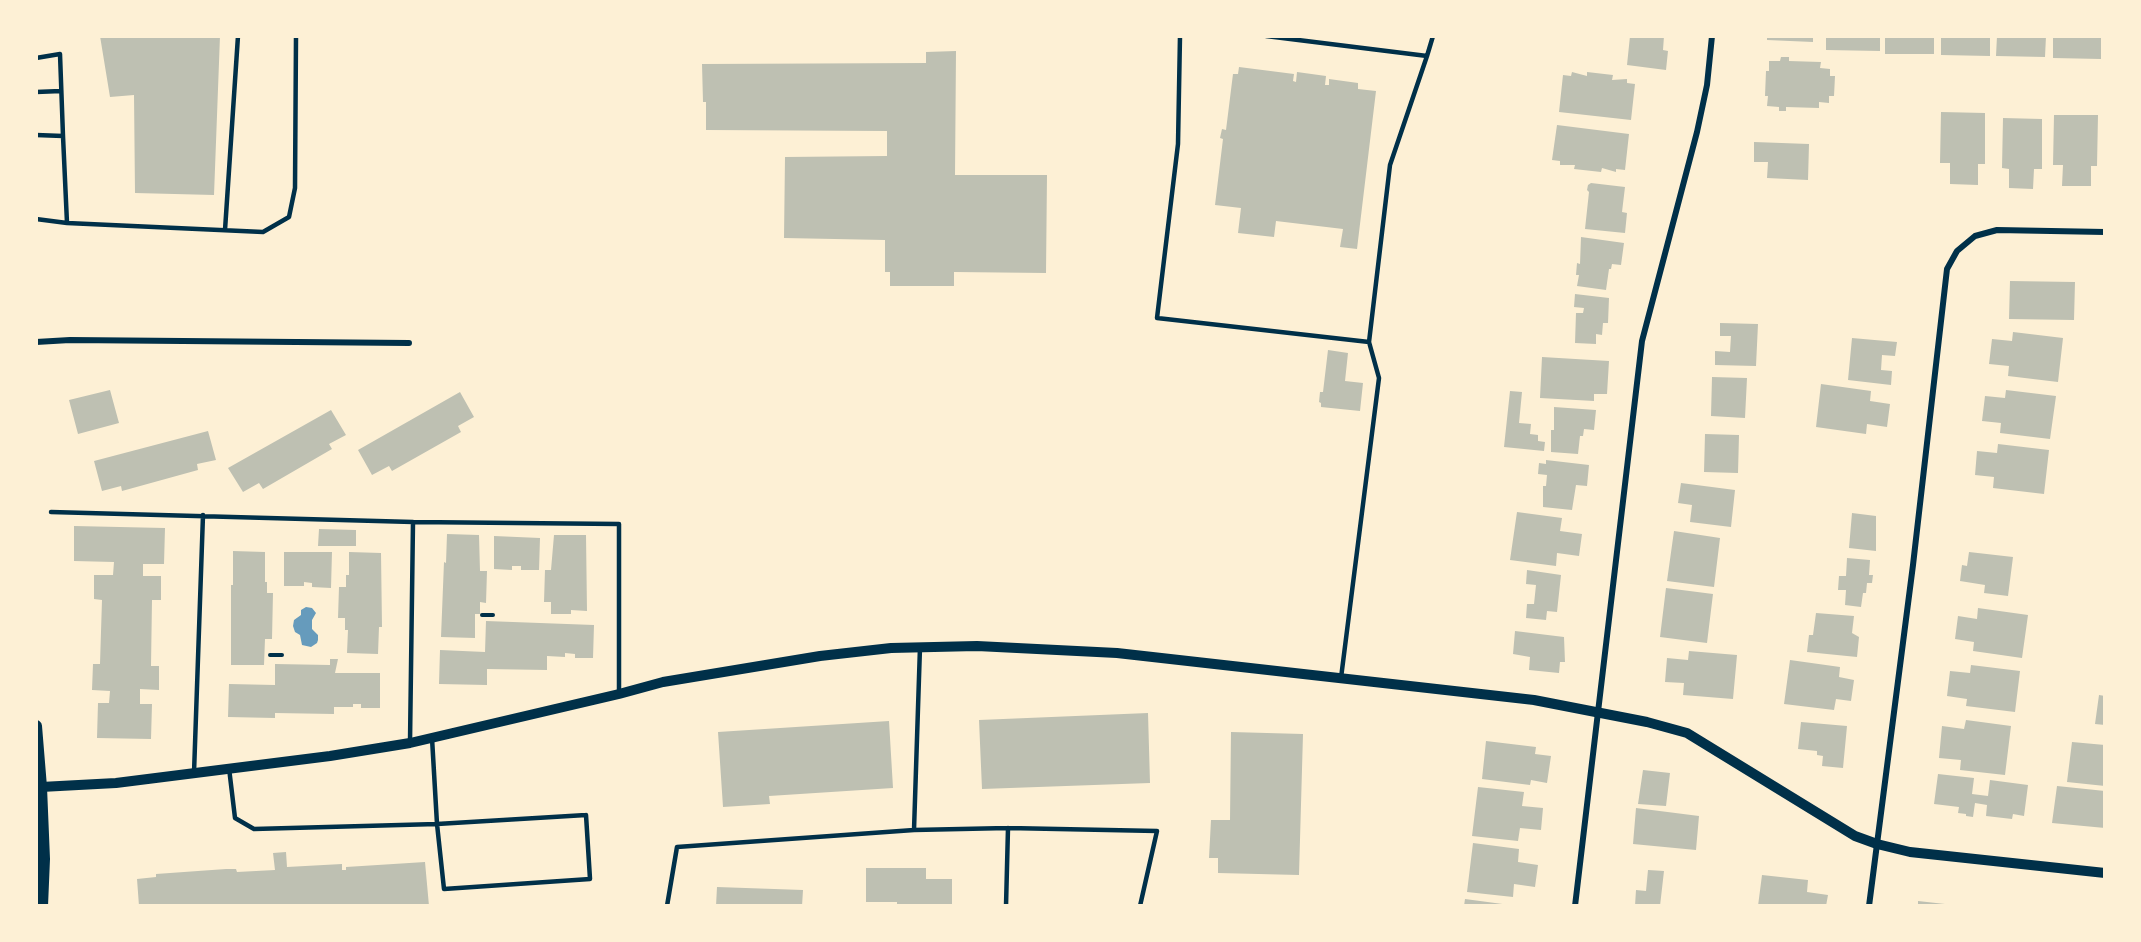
<!DOCTYPE html>
<html>
<head>
<meta charset="utf-8">
<style>
	body { margin:0 }
	#map { position:relative; width:2141px; height:942px; overflow:hidden; background:#fdf0d5; font-family:"Asap Condensed",sans-serif }
	canvas { display:block }
	.frame { position:absolute; inset:0; border:38px solid #fdf0d5; pointer-events:none }
</style>
</head>
<body>
<div id="map">
<canvas width="2141" height="942"></canvas>
<div class="frame"></div>
</div>
<script>
const ctx = document.querySelector('canvas').getContext('2d');
ctx.lineJoin = 'round';
function fill(path, color) {
  ctx.fillStyle = color;
  ctx.fill(path, 'evenodd');
}
function poly(rows) {
  const path = new Path2D();
  for (const r of rows) {
    path.moveTo(r[0], r[1]);
    for (let i = 2; i < r.length; i += 2) path.lineTo(r[i], r[i + 1]);
  }
  return path;
}
function strokePath(path, color, width, dash) {
  ctx.strokeStyle = color;
  ctx.lineWidth = width;
  ctx.lineCap = dash ? 'butt' : 'round';
  ctx.setLineDash(dash || []);
  ctx.stroke(path);
}
const water = poly([
	[306,607,312,608,316,613,312,620,312,629,318,635,318,640,317,643,311,647,302,645,300,635,295,632,293,626,294,620,301,615,301,610]
]);
const building = poly([
	[100,36,220,36,214,195,135,193,134,95,110,97],
	[1630,36,1664,36,1663,50,1668,51,1666,70,1627,65],
	[1767,36,1813,36,1813,42,1767,40],
	[1826,36,1880,36,1880,51,1826,50],
	[1885,36,1934,36,1934,54,1885,54],
	[1941,36,1990,36,1990,56,1941,55],
	[1997,36,2046,36,2045,57,1996,56],
	[2053,36,2101,36,2101,59,2053,58],
	[956,51,955,175,1047,175,1046,273,954,272,954,286,890,286,890,272,885,272,885,240,784,238,785,157,887,156,887,131,706,130,706,102,703,102,702,64,926,63,926,52],
	[1781,57,1789,57,1789,61,1821,62,1820,68,1830,69,1830,76,1835,76,1834,96,1829,96,1829,103,1819,102,1819,108,1786,107,1786,111,1779,111,1779,107,1767,106,1768,96,1765,96,1766,71,1769,71,1769,61,1780,61],
	[1239,67,1294,74,1293,81,1296,82,1297,72,1326,76,1325,85,1329,85,1329,79,1358,83,1358,89,1376,91,1357,249,1340,247,1343,229,1276,221,1274,237,1238,233,1241,208,1215,205,1223,139,1220,138,1222,129,1226,130,1233,74,1238,74],
	[1572,72,1587,76,1587,72,1613,75,1612,80,1627,79,1627,83,1635,84,1631,120,1559,112,1563,75,1571,76],
	[1941,112,1985,113,1985,164,1978,164,1978,185,1950,184,1950,163,1940,163],
	[2054,115,2098,115,2097,166,2091,166,2091,186,2062,186,2063,165,2053,165],
	[2003,118,2042,119,2042,169,2034,169,2033,189,2009,188,2009,169,2002,168],
	[1557,125,1629,134,1625,170,1616,169,1616,172,1602,168,1601,172,1574,169,1575,165,1560,165,1560,161,1552,160],
	[1754,142,1809,144,1808,180,1767,178,1768,162,1754,162],
	[1591,183,1625,187,1622,212,1627,213,1625,233,1585,229,1589,192,1587,190,1588,185],
	[1581,237,1624,243,1621,265,1612,264,1611,269,1609,269,1606,290,1577,286,1579,275,1576,275,1577,263,1580,264],
	[2010,281,2075,282,2074,320,2009,319],
	[1575,294,1609,298,1608,323,1603,323,1602,335,1596,334,1596,344,1575,343,1576,313,1583,313,1584,308,1574,307],
	[1720,323,1758,324,1756,366,1715,365,1715,351,1730,352,1731,336,1720,336],
	[2013,332,2063,338,2058,382,2008,376,2009,366,1989,364,1992,339,2012,341],
	[1852,338,1897,342,1895,356,1882,355,1881,370,1892,371,1891,385,1848,380],
	[1328,350,1348,353,1345,381,1363,383,1360,411,1321,407,1321,403,1319,402,1320,392,1323,392],
	[1542,357,1609,361,1607,394,1594,394,1594,401,1540,398],
	[1712,377,1747,378,1745,418,1711,416],
	[1821,384,1871,391,1870,401,1890,404,1887,427,1867,424,1866,434,1816,427],
	[110,390,119,423,78,434,69,400],
	[2006,390,2056,396,2050,439,2000,433,2001,423,1982,421,1985,396,2005,398],
	[1510,391,1522,392,1519,423,1531,424,1530,434,1538,435,1538,441,1545,442,1544,451,1504,447],
	[460,392,474,417,458,426,461,432,392,471,389,466,372,475,358,450],
	[1554,407,1596,410,1594,430,1584,429,1583,436,1580,436,1578,454,1551,452,1551,430,1554,430],
	[331,410,346,435,329,444,332,449,263,489,259,483,243,492,228,468],
	[208,431,216,460,197,464,198,470,122,491,121,486,102,491,94,461],
	[1705,434,1739,435,1738,473,1704,472],
	[1998,444,2049,450,2044,494,1993,488,1994,477,1975,475,1977,451,1997,453],
	[1546,460,1589,465,1587,486,1576,485,1572,510,1543,507,1543,486,1546,486,1547,475,1538,474,1539,463,1546,464],
	[1681,483,1735,490,1731,527,1690,522,1692,505,1678,503],
	[1517,512,1562,518,1560,531,1582,534,1579,556,1557,553,1556,566,1510,560],
	[1852,513,1876,516,1876,551,1849,548],
	[74,526,165,528,164,564,143,564,143,576,161,576,161,600,152,600,151,666,159,666,159,690,140,689,140,704,152,704,151,739,97,738,98,703,109,703,110,691,92,690,93,664,100,664,102,600,94,599,94,575,113,575,114,562,74,561],
	[319,529,356,530,356,546,318,546],
	[1674,531,1720,538,1714,587,1667,581],
	[447,534,479,535,480,571,487,571,486,603,480,602,480,614,475,614,475,638,441,637,444,562,446,563],
	[554,535,586,535,587,611,571,610,571,614,551,614,551,602,544,602,545,570,551,570],
	[494,536,540,538,539,570,521,570,521,566,512,566,512,570,494,569],
	[233,551,265,552,265,582,267,582,267,593,273,593,272,639,265,639,264,665,231,665,231,585,233,585],
	[284,552,332,552,331,588,312,587,312,583,304,582,304,586,284,586],
	[349,552,381,553,382,627,379,627,378,654,347,653,348,630,345,630,345,618,338,618,339,587,346,587,346,575,349,575],
	[1969,552,2013,557,2008,596,1984,593,1985,585,1960,581,1962,565,1967,566],
	[1847,558,1870,560,1869,575,1873,575,1872,583,1867,583,1866,593,1863,593,1861,607,1845,605,1846,590,1838,590,1839,576,1846,576],
	[1527,570,1561,575,1557,612,1547,611,1546,620,1526,618,1527,604,1534,604,1536,585,1526,584],
	[1666,588,1713,594,1707,643,1660,637],
	[1978,608,2028,615,2022,658,1973,651,1974,642,1955,639,1958,616,1977,619],
	[1816,613,1854,616,1852,633,1859,637,1857,657,1807,652,1809,635,1813,635],
	[486,621,594,625,593,658,575,658,575,654,565,653,565,657,547,656,547,670,487,669,487,685,439,684,440,650,485,652],
	[1515,631,1564,637,1565,662,1560,662,1559,673,1529,670,1530,657,1513,654],
	[1689,651,1737,655,1733,699,1683,695,1684,683,1665,682,1667,658,1688,660],
	[330,659,338,659,335,673,380,673,380,708,361,708,361,704,353,704,353,707,334,707,334,714,275,713,275,718,228,717,229,684,275,685,275,664,330,665],
	[1790,660,1840,667,1839,677,1854,680,1851,701,1836,699,1834,710,1784,704],
	[1971,665,2020,671,2015,712,1966,706,1967,699,1947,696,1950,671,1970,673],
	[2099,695,2105,696,2105,725,2095,724],
	[1148,713,1150,783,982,789,979,720],
	[1966,720,2011,726,2005,775,1960,770,1961,760,1939,758,1942,726,1964,729],
	[889,721,893,788,769,796,770,804,723,807,718,732],
	[1801,722,1847,726,1843,768,1822,766,1823,756,1817,755,1817,751,1798,749],
	[1231,732,1303,734,1299,875,1218,873,1218,858,1209,858,1211,820,1230,820],
	[1486,741,1536,747,1535,754,1551,756,1547,783,1531,780,1530,785,1482,779],
	[2072,742,2105,745,2105,786,2067,782],
	[1643,770,1670,773,1666,806,1638,804],
	[1938,774,1974,778,1972,794,1988,796,1990,780,2028,785,2024,816,2013,814,2012,819,1986,816,1987,805,1975,803,1973,817,1966,816,1966,814,1958,813,1959,807,1934,804],
	[2057,786,2105,791,2105,828,2052,823],
	[1478,787,1524,792,1522,806,1543,808,1541,830,1520,828,1518,841,1472,836],
	[1636,808,1699,816,1696,850,1633,844],
	[1473,843,1519,849,1518,862,1538,865,1535,887,1514,884,1513,897,1467,892],
	[286,852,287,867,342,864,342,870,346,870,346,867,425,862,429,906,139,906,137,879,156,877,156,874,226,869,236,869,237,872,275,870,273,853],
	[866,868,926,868,926,879,952,879,952,906,897,906,897,902,866,902],
	[1648,870,1664,871,1660,906,1635,906,1636,890,1646,891],
	[1762,875,1808,880,1807,892,1828,895,1826,906,1758,906],
	[717,887,803,890,802,906,716,906],
	[1465,899,1510,905,1510,906,1464,906],
	[1918,901,1945,904,1945,906,1918,906]
]);
const path = poly([
	[482,615,493,615],
	[270,655,282,655]
]);
const service = poly([
	[1180,36,1178,144,1157,318,1369,342],
	[1266,36,1427,56,1433,36],
	[36,58,60,54,63,136],
	[36,92,61,91],
	[36,135,63,136,67,223,263,232,289,217,295,188,296,36],
	[36,219,67,223],
	[225,230,238,36],
	[51,512,413,522,410,742],
	[413,522,619,524,619,694],
	[1341,678,1379,378,1369,342,1390,165,1427,56],
	[229,768,235,818,254,829,437,824,432,738],
	[194,773,203,515],
	[586,815,590,879,444,889,437,824,586,815],
	[914,830,1008,828,1157,831,1140,906],
	[667,906,677,847,914,830,920,647],
	[1006,906,1008,828]
]);
const minor = poly([
	[36,342,70,340,409,343],
	[1575,906,1642,341,1697,132,1707,85,1712,36],
	[1869,906,1913,565,1947,269,1957,251,1975,236,1997,230,2105,232]
]);
const tertiary = poly([
	[41,787,116,783,330,756,410,743,619,694,663,682,820,656,891,648,977,646,1117,653,1534,700,1647,722,1687,733,1855,836,1877,844,1910,852,2105,873]
]);
const secondary = poly([
	[36,726,41,787,44,859,42,906]
]);
fill(water, '#669bbc');
fill(building, '#bec0b2');
strokePath(path, '#003049', 4);
strokePath(service, '#003049', 4.5);
strokePath(minor, '#003049', 6);
strokePath(tertiary, '#003049', 10);
strokePath(secondary, '#003049', 12);
</script>
</body>
</html>
